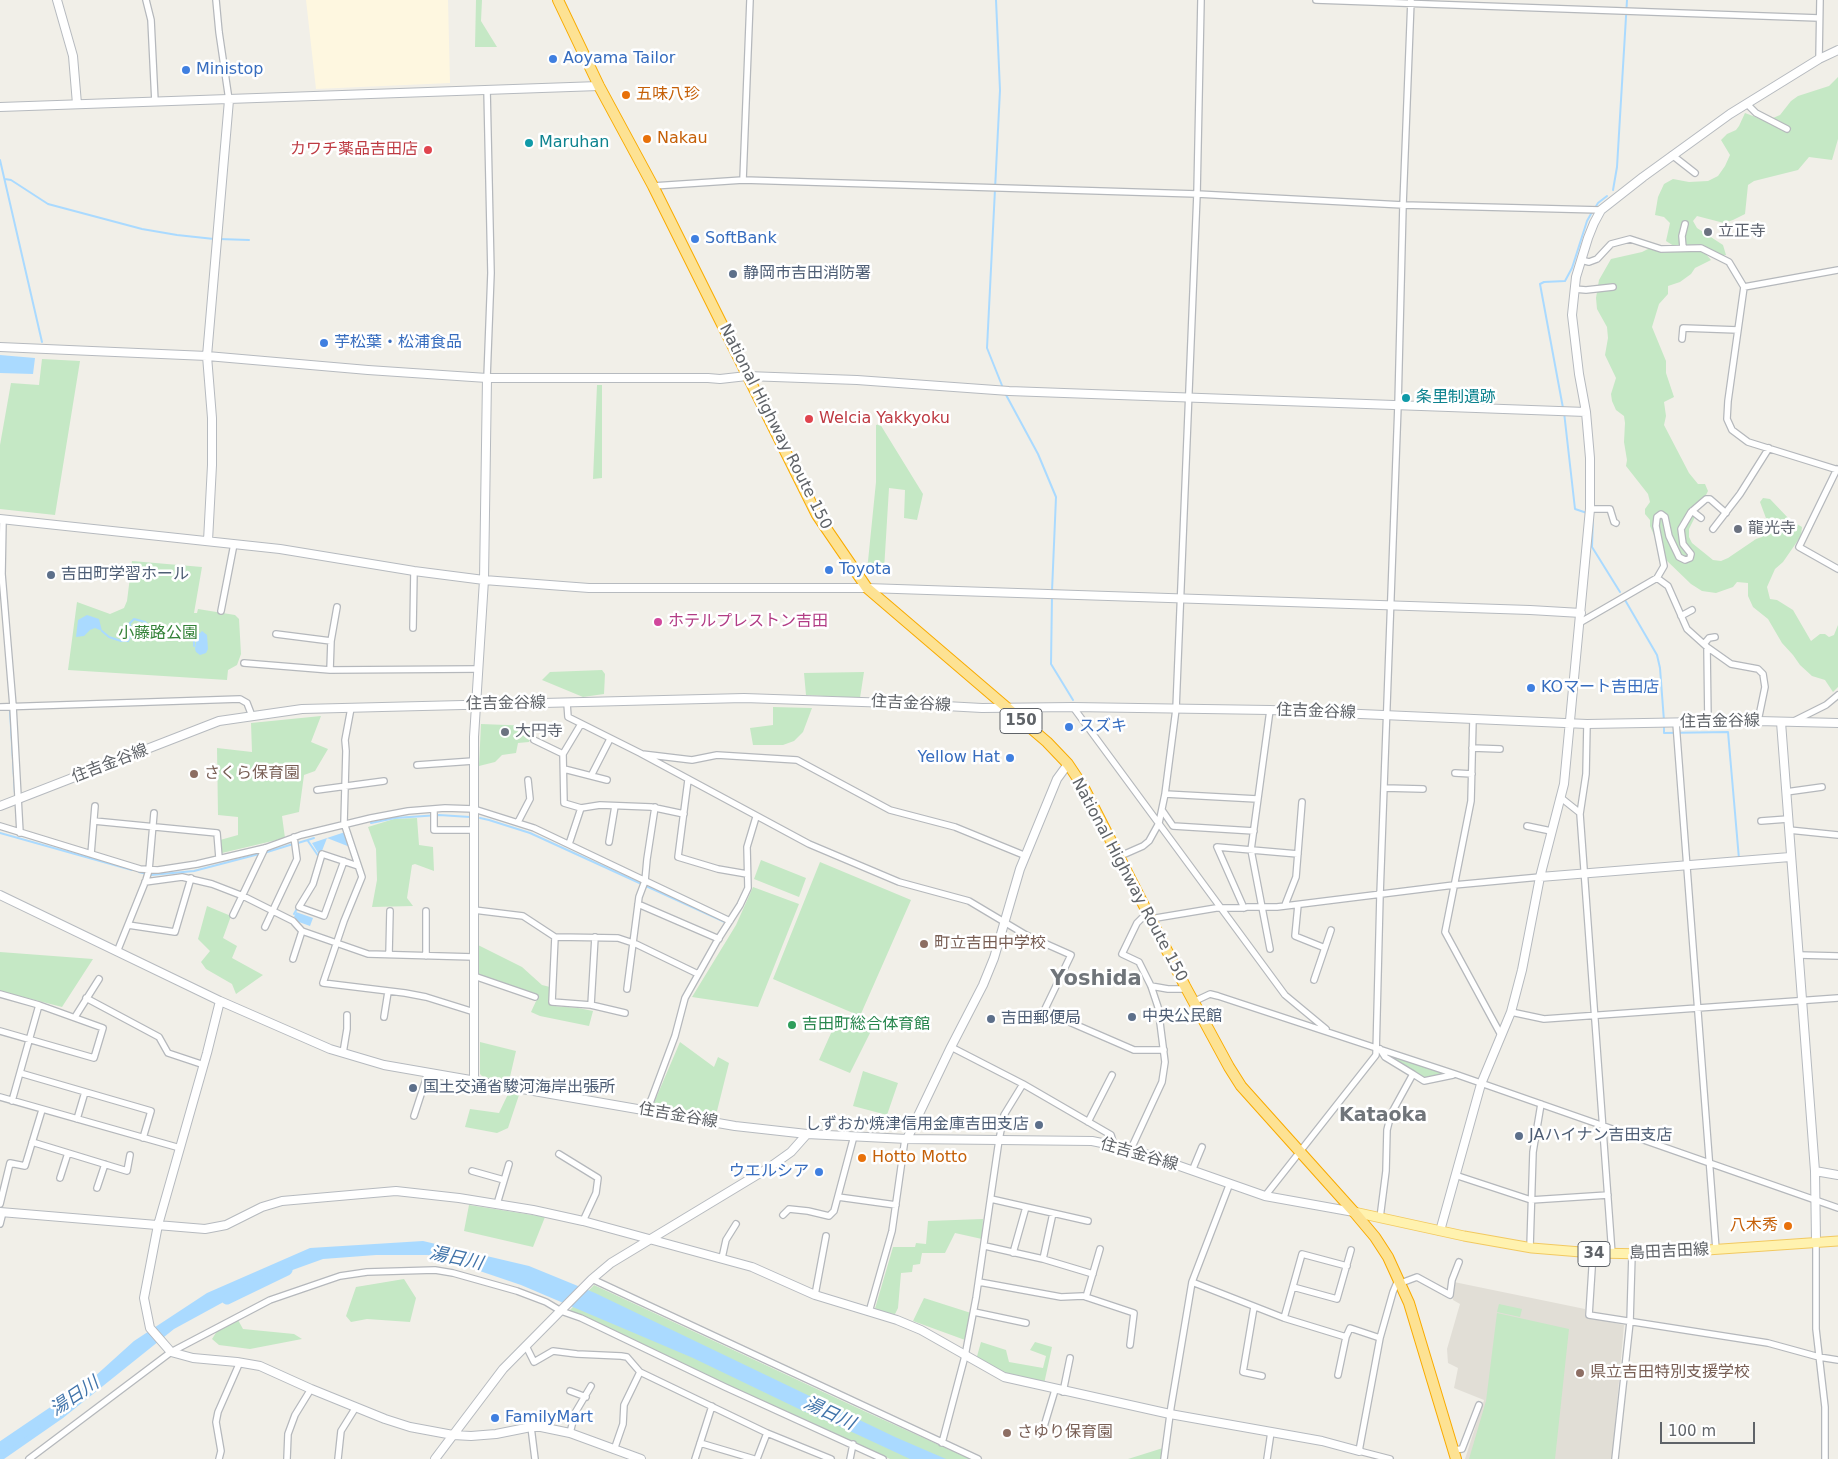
<!DOCTYPE html>
<html>
<head>
<meta charset="utf-8">
<style>
	body { margin:0 }
	#map { position:relative; width:1838px; height:1459px; overflow:hidden; background:#f1efe8; font-family:"DejaVu Sans",sans-serif }
	canvas { display:block }
	.scale { position:absolute; left:1660px; top:1422px; width:95px; height:22px; box-sizing:border-box; border:2px solid #5f6368; border-top:0; padding-left:6px; font-size:15px; line-height:18px; white-space:nowrap; color:#5f6368; -webkit-text-stroke:4px #fff; paint-order:stroke }
</style>
</head>
<body>
<div id="map">
<canvas width="1838" height="1459"></canvas>
<div class="scale">100 m</div>
</div>
<script>
const ctx = document.querySelector('canvas').getContext('2d');
ctx.lineJoin = 'round';
function fill(path, color) {
  ctx.fillStyle = color;
  ctx.fill(path, 'evenodd');
}
function poly(rows) {
  const path = new Path2D();
  for (const r of rows) {
    path.moveTo(r[0], r[1]);
    for (let i = 2; i < r.length; i += 2) path.lineTo(r[i], r[i + 1]);
  }
  return path;
}
function strokePath(path, color, width, dash) {
  ctx.strokeStyle = color;
  ctx.lineWidth = width;
  ctx.lineCap = dash ? 'butt' : 'round';
  ctx.setLineDash(dash || []);
  ctx.stroke(path);
}
function write(font, color, halo, rows, align = 'center') {
  ctx.font = font + ' "DejaVu Sans","Noto Sans JP",sans-serif';
  ctx.lineWidth = 5;
  ctx.setLineDash([]);
  ctx.textBaseline = 'middle';
  ctx.strokeStyle = halo;
  ctx.fillStyle = color;
  for (const [text, x, y, turn = 0] of rows) {
    ctx.save();
    ctx.translate(x, y);
    ctx.rotate((+turn || 0) * Math.PI / 180);
    ctx.textAlign = isNaN(turn) ? turn : align;
    if (halo) ctx.strokeText(text, 0, 0);
    ctx.fillText(text, 0, 0);
    ctx.restore();
  }
}
const commercial = poly([
	[306,0,448,0,450,83,316,89]
]);
const education = poly([
	[1454,1282,1585,1309,1585,1317,1624,1325,1612,1459,1465,1459,1484,1400,1454,1388,1458,1368,1448,1363,1447,1349,1460,1304,1453,1300]
]);
const green = poly([
	[476,0,482,0,481,21,497,47,475,47],
	[1838,77,1838,139,1832,160,1809,157,1798,170,1754,181,1748,185,1745,214,1733,220,1724,223,1697,216,1693,221,1697,228,1723,245,1726,255,1712,257,1705,253,1711,260,1695,268,1691,274,1680,282,1668,286,1668,294,1659,304,1652,327,1666,361,1666,373,1674,397,1664,402,1666,416,1664,425,1689,473,1698,484,1705,484,1708,491,1689,529,1689,537,1692,543,1713,560,1721,561,1728,558,1756,539,1762,537,1770,529,1760,502,1763,498,1770,499,1790,520,1802,527,1801,536,1783,562,1775,569,1767,587,1770,599,1777,600,1793,610,1811,641,1820,634,1825,634,1829,637,1834,635,1838,625,1838,687,1833,692,1825,680,1812,676,1800,665,1793,655,1782,643,1768,619,1753,607,1748,596,1748,583,1737,582,1733,587,1716,593,1702,591,1691,584,1664,558,1650,526,1650,520,1645,514,1645,509,1650,502,1648,494,1626,466,1627,460,1624,442,1625,423,1624,416,1616,410,1612,401,1611,394,1616,378,1605,355,1608,338,1607,327,1597,309,1596,298,1599,280,1611,259,1642,252,1650,248,1677,248,1666,241,1670,223,1664,217,1655,215,1658,197,1664,184,1673,179,1689,182,1708,181,1718,176,1725,166,1730,155,1721,140,1727,134,1736,130,1739,126,1745,113,1766,121,1780,115,1791,101,1798,96,1829,86],
	[42,359,80,361,55,515,0,509,0,445,11,383,39,385],
	[597,385,602,385,602,478,593,479],
	[880,424,923,494,917,520,904,518,905,490,889,488,884,570,882,574,867,571,876,482,876,425],
	[132,561,202,567,194,613,197,613,198,609,235,615,239,619,241,654,237,665,228,670,227,680,68,670,77,602,110,614,124,608,127,601],
	[602,670,605,674,604,694,583,697,542,680,550,672],
	[864,672,860,698,806,695,804,673],
	[773,707,812,708,803,732,794,741,783,745,753,745,750,728,773,725],
	[321,716,311,742,328,749,315,771,304,775,299,812,282,816,285,838,222,853,220,840,238,835,238,817,218,815,217,748,252,752,251,723],
	[481,724,533,726,532,735,529,742,518,743,516,753,502,755,495,762,479,766],
	[417,818,419,845,433,847,434,871,415,864,412,865,407,898,413,906,372,907,377,880,376,849,368,827,394,819],
	[761,860,806,878,799,897,754,879],
	[820,862,911,900,860,1016,773,979],
	[753,887,799,904,758,1007,692,997,736,925],
	[207,906,231,916,223,938,237,946,232,958,263,975,236,994,232,984,206,969,201,962,210,951,198,939],
	[478,945,522,967,542,985,550,987,551,1004,553,1006,578,1008,593,1011,589,1026,540,1016,531,1012,537,999,477,974],
	[0,952,93,959,62,1007,0,991],
	[840,1013,872,1029,850,1073,819,1060],
	[480,1042,516,1051,509,1081,483,1077,480,1074],
	[680,1042,714,1067,718,1057,729,1063,715,1119,653,1105],
	[1385,1053,1446,1073,1425,1079,1391,1058],
	[863,1071,898,1083,887,1115,853,1106],
	[509,1092,519,1095,508,1128,497,1133,465,1127,470,1109,499,1113],
	[469,1205,545,1217,533,1247,464,1231],
	[983,1219,982,1239,955,1233,945,1253,922,1253,920,1264,913,1265,912,1272,901,1273,898,1308,895,1314,874,1312,893,1247,915,1247,916,1243,926,1244,928,1221],
	[404,1279,416,1298,410,1322,367,1319,351,1322,346,1316,356,1287],
	[594,1285,864,1411,970,1459,890,1459,725,1387,569,1311],
	[924,1298,971,1313,965,1340,913,1321],
	[1499,1304,1522,1309,1520,1317,1497,1312],
	[1497,1313,1569,1329,1555,1459,1469,1459,1486,1401],
	[238,1320,243,1329,294,1334,302,1339,250,1349,219,1345,212,1339,219,1328],
	[981,1342,1006,1350,1009,1362,1043,1368,1046,1356,1030,1350,1035,1342,1052,1347,1044,1384,1017,1379,976,1360],
	[1163,1448,1162,1459,1128,1459]
]);
const water = poly([
	[0,355,35,358,33,374,0,373],
	[87,615,99,619,102,631,95,628,90,630,84,636,76,637,78,620],
	[202,631,207,635,208,649,206,653,200,655,196,652,195,649,197,636],
	[345,832,350,847,327,838,320,856,312,843],
	[296,912,313,918,310,926,299,922,294,917],
	[423,1241,529,1266,595,1293,895,1437,946,1459,910,1459,839,1426,801,1410,693,1358,521,1285,465,1266,428,1255,376,1255,323,1259,262,1281,174,1329,63,1418,4,1459,0,1459,0,1450,42,1424,134,1341,207,1293,310,1248]
]);
const stream = poly([
	[996,0,1000,90,987,348,1003,388],
	[0,160,42,342],
	[5,179,11,180,48,204,142,229,177,235,214,239],
	[1613,190,1617,167,1627,0],
	[1595,208,1598,203,1607,196],
	[219,239,249,240],
	[1005,393,1038,454,1056,497,1052,591],
	[1563,408,1540,284,1544,282,1565,281,1572,268,1587,221,1592,212],
	[1564,412,1575,509,1587,513],
	[1592,515,1593,515,1592,547,1620,592],
	[1052,596,1051,664,1073,700],
	[1625,600,1657,655,1660,668,1664,721],
	[102,631,109,637,121,641,128,641,133,631,130,630,131,627,129,624,134,619,145,622,152,629,168,630,175,639,190,636,194,640,194,646],
	[10,711,15,794],
	[1664,726,1664,733,1728,732,1739,859],
	[480,818,489,820,530,833,727,923],
	[371,823,395,818,439,815,470,817],
	[0,833,132,870],
	[308,841,319,857],
	[298,843,314,838],
	[264,853,293,844],
	[139,872,151,875,194,871,259,854],
	[294,914,298,907]
]);
const river = poly([
	[227,1299,287,1270],
	[0,1448,75,1397]
]);
const street = poly([
	[146,0,151,20,155,102],
	[216,0,219,32,229,100],
	[1316,0,1819,18],
	[1819,59,1820,0],
	[487,89,491,273,487,378],
	[1747,104,1756,113,1787,129],
	[1672,155,1695,173],
	[743,180,750,0],
	[653,186,743,180,1197,194,1403,205,1601,210],
	[1683,248,1682,236,1685,224],
	[1581,260,1589,262,1597,259,1611,244,1630,239,1661,249,1701,248,1729,262,1744,287,1728,401,1727,419,1732,430,1748,442,1838,470],
	[1744,287,1838,270],
	[1574,289,1586,290,1613,287],
	[1682,339,1683,328,1738,330],
	[1837,469,1799,547,1838,569],
	[1590,509,1610,509,1614,522,1616,523],
	[1692,511,1701,518],
	[3,520,2,574,13,706,20,833],
	[1713,529,1740,494,1769,448],
	[1657,578,1664,566,1656,526,1657,517,1661,514,1665,517,1669,536,1679,557,1685,560,1690,558,1691,554,1683,544,1681,529,1691,512,1706,499,1710,499,1726,513],
	[221,611,234,544],
	[1681,616,1692,610],
	[1581,622,1657,578,1668,586,1687,629,1707,647,1731,664,1758,669,1763,674,1765,687,1758,721],
	[413,628,414,571],
	[276,634,331,641],
	[1704,644,1709,638,1715,637],
	[1707,647,1708,722],
	[244,663,330,670,331,641,337,607],
	[330,670,477,669],
	[567,703,568,717,640,753,809,844,899,882,969,901,1026,935,1071,955,1044,1011,1134,1050,1164,1050],
	[0,707,240,699,247,703,252,716],
	[1073,707,1285,995,1326,1029],
	[351,708,345,740,346,751,344,823,362,877,344,921,323,983,405,993,426,997,474,1012],
	[1473,719,1471,801,1445,932,1501,1035],
	[1794,721,1826,705,1838,695],
	[1676,723,1716,1249],
	[1587,724,1586,774,1580,814,1612,1254],
	[534,740,563,754],
	[1472,748,1500,749],
	[642,754,692,760,717,755,797,760,890,810,955,827,1026,856],
	[417,765,473,761],
	[564,769,607,780],
	[1455,773,1472,774],
	[591,776,610,739],
	[688,780,678,857,718,869,747,874],
	[1384,788,1423,789],
	[317,790,384,781],
	[1786,792,1822,787],
	[1165,794,1257,799],
	[1560,797,1580,813],
	[581,808,564,803,563,754,581,724],
	[434,810,434,830,474,830],
	[1162,810,1173,826,1254,831],
	[94,821,217,833,219,858],
	[1761,821,1788,819],
	[518,822,530,799,528,780],
	[0,826,140,869,158,870,197,864,265,848,301,835,371,818,408,811,445,808,474,809,534,828,730,921],
	[1527,826,1551,831],
	[1789,830,1838,835],
	[609,842,615,806],
	[569,844,581,808,600,805,651,807,684,814],
	[91,854,95,806],
	[1118,857,1143,846,1149,841,1159,823,1165,794,1176,709,1197,194,1201,0],
	[344,861,324,916,299,907,313,884,322,854,358,866],
	[145,882,182,877,212,884,243,896,293,921,302,931,368,954,474,957],
	[638,904,719,939],
	[1285,905,1296,877,1302,802],
	[1298,905,1295,936,1325,948],
	[1244,908,1217,847,1298,854],
	[474,910,523,916,555,937,618,938,636,944,698,974],
	[426,911,426,956],
	[233,915,265,848],
	[1150,919,1216,908,1244,908,1247,907,1277,907,1454,885,1540,877],
	[128,925,175,932,191,878],
	[265,927,297,859,294,837],
	[555,937,552,1002,591,1005,625,1013],
	[1270,949,1251,850,1270,710],
	[117,952,146,880,149,870,154,813],
	[389,954,390,911],
	[1799,955,1838,956],
	[293,959,302,931],
	[474,976,535,997],
	[1314,980,1331,930],
	[1151,986,1168,989,1187,989],
	[627,989,639,897,645,881,647,859,655,807],
	[0,994,39,1005,103,1028,94,1058,0,1031],
	[86,998,159,1037,168,1053,204,1065],
	[1193,1002,1210,994,1218,996,1455,1074,1838,1208],
	[591,1005,595,937],
	[1511,1012,1544,1019,1838,998],
	[75,1017,99,979],
	[384,1017,388,992],
	[951,1047,1023,1084,1111,1135,1114,1145],
	[343,1053,347,1029,347,1015],
	[20,1073,151,1111,143,1138],
	[1413,1074,1424,1081,1453,1075],
	[0,1097,180,1148],
	[12,1101,39,1005],
	[647,1111,675,1036,685,998,717,941,740,905,748,888,747,847,756,817],
	[414,1116,428,1073],
	[77,1119,85,1092],
	[1088,1122,1112,1075],
	[32,1142,127,1171,130,1155],
	[1131,1149,1162,1082,1165,1062,1158,1007,1151,986,1139,962,1122,954,1137,923,1142,918,1149,916],
	[559,1154,598,1178,596,1193,583,1221],
	[472,1171,504,1180],
	[1192,1171,1202,1147],
	[1455,1175,1531,1200,1608,1195],
	[60,1178,68,1153],
	[97,1188,105,1164],
	[1265,1196,1376,1055,1380,895,1398,405,1403,205,1411,0],
	[838,1197,896,1205],
	[991,1199,1088,1221],
	[0,1204,10,1163,25,1166,42,1110],
	[497,1204,509,1164],
	[783,1215,789,1209,808,1211,829,1216,834,1211,854,1136],
	[1380,1218,1386,1171,1387,1130,1391,1114,1413,1074,1385,1057,1380,1049],
	[0,1224,3,1212],
	[1816,1241,1816,1329,1825,1407,1825,1459],
	[985,1246,1043,1259,1093,1274],
	[1530,1247,1533,1152,1541,1104],
	[1013,1253,1026,1207],
	[1593,1253,1589,1315,1768,1343,1819,1357,1838,1360],
	[722,1258,726,1240,736,1224],
	[1043,1259,1053,1213],
	[592,1279,978,1459],
	[979,1282,1061,1297,1083,1296,1134,1313,1130,1345],
	[1192,1282,1284,1318,1346,1337],
	[1401,1283,1417,1277,1450,1295,1452,1280,1459,1262],
	[1293,1287,1337,1299,1351,1250],
	[815,1295,826,1236],
	[1086,1297,1100,1249],
	[1254,1307,1243,1372,1262,1376],
	[869,1312,892,1231,905,1139],
	[974,1312,1026,1323],
	[1284,1318,1302,1254,1347,1266],
	[526,1346,534,1362,553,1351,577,1354,621,1356,627,1357,640,1372,767,1433,831,1459],
	[1338,1375,1346,1337,1350,1328,1380,1338],
	[570,1391,586,1397],
	[1063,1392,1070,1358],
	[531,1427,535,1459],
	[570,1433,575,1413,591,1386],
	[1042,1433,1055,1390],
	[700,1443,754,1459],
	[942,1443,965,1356,976,1298,999,1140,1004,1115,1023,1084],
	[614,1450,623,1424,624,1405,640,1372],
	[1453,1450,1462,1449,1479,1405],
	[29,1459,171,1352,270,1300,340,1276,367,1272,435,1270,453,1273,517,1291,546,1302,561,1311,581,1318,725,1387,883,1459],
	[219,1459,221,1451,216,1422,218,1412,240,1362],
	[287,1459,288,1434,295,1415,311,1389],
	[338,1459,341,1431,356,1407],
	[695,1459,712,1406],
	[757,1459,767,1433],
	[850,1459,853,1444],
	[1164,1459,1171,1407,1192,1282,1230,1183],
	[1267,1459,1271,1432],
	[1390,1459,1359,1451,1380,1338,1393,1292,1398,1280],
	[1615,1459,1630,1322,1632,1254]
]);
const secondary = poly([
	[57,0,73,56,77,104],
	[0,107,599,86],
	[0,347,207,356,368,370,487,378,708,378,720,379,747,376,857,380,1009,391,1586,412],
	[0,519,280,549,414,571,484,580,589,588,867,588,1530,610,1581,613],
	[208,541,212,465,212,418,207,356,229,100],
	[1781,722,1815,1171,1816,1241],
	[0,806,219,721,302,709,744,698,891,703,982,708,1073,707,1270,710,1587,724,1758,721,1838,723],
	[1540,877,1790,857],
	[0,895,220,1001,330,1049,384,1065,735,1126,807,1134,907,1139,1092,1141,1131,1149,1265,1196,1354,1212],
	[220,1001,207,1053,158,1225,144,1298,150,1328,171,1352,193,1358,237,1362,260,1366,311,1389,385,1419,410,1427,453,1435,471,1436,496,1434,531,1427,541,1427,570,1433,641,1459],
	[474,1081,474,737,484,580,487,378],
	[907,1139,951,1047,983,985,994,958,1020,869,1057,779,1068,764],
	[1815,1171,1838,1175],
	[0,1212,205,1229,226,1225,262,1207,282,1201,396,1191,459,1198,533,1210,583,1221,752,1267,815,1295,897,1320,921,1330,1004,1377,1170,1414,1322,1441,1359,1451],
	[1440,1231,1481,1084,1511,1012,1522,970,1540,877,1564,784,1590,509,1590,458,1586,412,1579,374,1572,315,1576,277,1588,238,1594,223,1601,210,1643,177,1730,114,1819,59,1838,50],
	[435,1459,503,1369,592,1279,611,1263,770,1167,791,1152,807,1134]
]);
const primary = poly([
	[1354,1212,1464,1236,1532,1248,1593,1253,1649,1254,1838,1241]
]);
const highway = poly([
	[558,0,599,86,653,186,817,515,867,588,1047,742,1068,764,1084,788,1185,986,1229,1067,1241,1086,1354,1212,1375,1237,1388,1257,1409,1303,1456,1459]
]);
const markers = [
	[553,59,5,"#3f7fe0"],
	[186,70,5,"#3f7fe0"],
	[626,95,5,"#e8710a"],
	[647,139,5,"#e8710a"],
	[529,143,5,"#0f9aa8"],
	[428,150,5,"#e0444e"],
	[1708,232,5,"#6b7280"],
	[695,239,5,"#3f7fe0"],
	[733,274,5,"#5c6f8a"],
	[324,343,5,"#3f7fe0"],
	[1406,398,5,"#0f9aa8"],
	[809,419,5,"#e0444e"],
	[1738,529,5,"#6b7280"],
	[829,570,5,"#3f7fe0"],
	[51,575,5,"#5c6f8a"],
	[658,622,5,"#d1479c"],
	[1531,688,5,"#3f7fe0"],
	[1069,727,5,"#3f7fe0"],
	[505,732,5,"#6b7280"],
	[1010,758,5,"#3f7fe0"],
	[194,774,5,"#8d6e63"],
	[924,944,5,"#8d6e63"],
	[1132,1017,5,"#5c6f8a"],
	[991,1019,5,"#5c6f8a"],
	[792,1025,5,"#2e9e5b"],
	[413,1088,5,"#5c6f8a"],
	[1039,1125,5,"#5c6f8a"],
	[1519,1136,5,"#5c6f8a"],
	[862,1158,5,"#e8710a"],
	[819,1172,5,"#3f7fe0"],
	[1788,1226,5,"#e8710a"],
	[1580,1373,5,"#8d6e63"],
	[495,1418,5,"#3f7fe0"],
	[1007,1433,5,"#8d6e63"]
];
const shields = [
	[1021,721,42],
	[1594,1254,32]
];
const shieldNames = [
	["150",1021,721],
	["34",1594,1254]
];
const shopNames = [
	["Aoyama Tailor",563,59],
	["Ministop",196,70],
	["SoftBank",705,239],
	["芋松葉・松浦食品",334,343],
	["Toyota",839,570],
	["KOマート吉田店",1541,688],
	["スズキ",1079,727],
	["Yellow Hat",1000,758,"right"],
	["ウエルシア",809,1172,"right"],
	["FamilyMart",505,1418]
];
const foodNames = [
	["五味八珍",636,95],
	["Nakau",657,139],
	["Hotto Motto",872,1158],
	["八木秀",1778,1226,"right"]
];
const cultureNames = [
	["Maruhan",539,143],
	["条里制遺跡",1416,398]
];
const healthNames = [
	["カワチ薬品吉田店",418,150],
	["Welcia Yakkyoku",819,419,"left"]
];
const worshipNames = [
	["立正寺",1718,232],
	["龍光寺",1748,529],
	["大円寺",515,732]
];
const serviceNames = [
	["静岡市吉田消防署",743,274],
	["吉田町学習ホール",61,575],
	["中央公民館",1142,1017],
	["吉田郵便局",1001,1019],
	["国土交通省駿河海岸出張所",423,1088],
	["しずおか焼津信用金庫吉田支店",1029,1125,"right"],
	["JAハイナン吉田支店",1529,1136]
];
const streetNames = [
	["National Highway Route 150",775,427,63],
	["住吉金谷線",506,704,-1],
	["住吉金谷線",911,704,3],
	["住吉金谷線",1316,712,2],
	["住吉金谷線",1720,722,-1],
	["住吉金谷線",110,764,-21],
	["National Highway Route 150",1129,880,62],
	["住吉金谷線",678,1116,10],
	["住吉金谷線",1139,1155,16],
	["島田吉田線",1669,1252,-3]
];
const hotelNames = [
	["ホテルプレストン吉田",668,622]
];
const parkNames = [
	["小藤路公園",158,634]
];
const educationNames = [
	["さくら保育園",204,774],
	["町立吉田中学校",934,944],
	["県立吉田特別支援学校",1590,1373],
	["さゆり保育園",1017,1433]
];
const leisureNames = [
	["吉田町総合体育館",802,1025]
];
const waterNames = [
	["湯日川",456,1259,12],
	["湯日川",75,1397,-34],
	["湯日川",829,1414,25]
];
const quarterNames = [
	["Kataoka",1383,1116]
];
const districtNames = [
	["Yoshida",1096,980]
];
fill(commercial, '#fef7e0');
fill(education, '#e1ded6');
fill(green, '#c5e8c5');
fill(water, '#aadaff');
strokePath(stream, '#aadaff', 2);
strokePath(river, '#aadaff', 11);
strokePath(street, '#b5b8bc', 8);
strokePath(secondary, '#b6babf', 10);
strokePath(primary, '#f2c960', 11);
strokePath(highway, '#f9ab00', 12);
strokePath(street, '#fff', 5.5);
strokePath(secondary, '#fff', 8);
strokePath(primary, '#fff2af', 9);
strokePath(highway, '#fde293', 10);
for (const [x, y, r, color] of markers) {
  const dot = new Path2D();
  dot.arc(x, y, r, 0, 2 * Math.PI);
  ctx.fillStyle = color;
  ctx.fill(dot);
  strokePath(dot, '#fff', 2);
}
for (const [x, y, w] of shields) {
  const box = new Path2D();
  box.roundRect(x - w / 2, y - 12.5, w, 25, 4);
  ctx.fillStyle = '#fff';
  ctx.fill(box);
  strokePath(box, '#5f6368', 1);
}
write('bold 15px', '#5f6368', null, shieldNames);
write('16px', '#366cbe', '#fff', shopNames, 'left');
write('16px', '#c56008', '#fff', foodNames, 'left');
write('16px', '#0d838f', '#fff', cultureNames, 'left');
write('16px', '#be3a42', '#fff', healthNames, 'right');
write('16px', '#5b616d', '#fff', worshipNames, 'left');
write('16px', '#4e5e75', '#fff', serviceNames, 'left');
write('16px', '#5f6368', '#fff', streetNames);
write('16px', '#b23c85', '#fff', hotelNames, 'left');
write('16px', '#348238', '#fff', parkNames);
write('16px', '#785e54', '#fff', educationNames, 'left');
write('16px', '#27864d', '#fff', leisureNames, 'left');
write('italic 18px', '#4174aa', '#fff', waterNames);
write('bold 19px', '#70757a', '#fff', quarterNames);
write('bold 21px', '#70757a', '#fff', districtNames);
</script>
</body>
</html>
